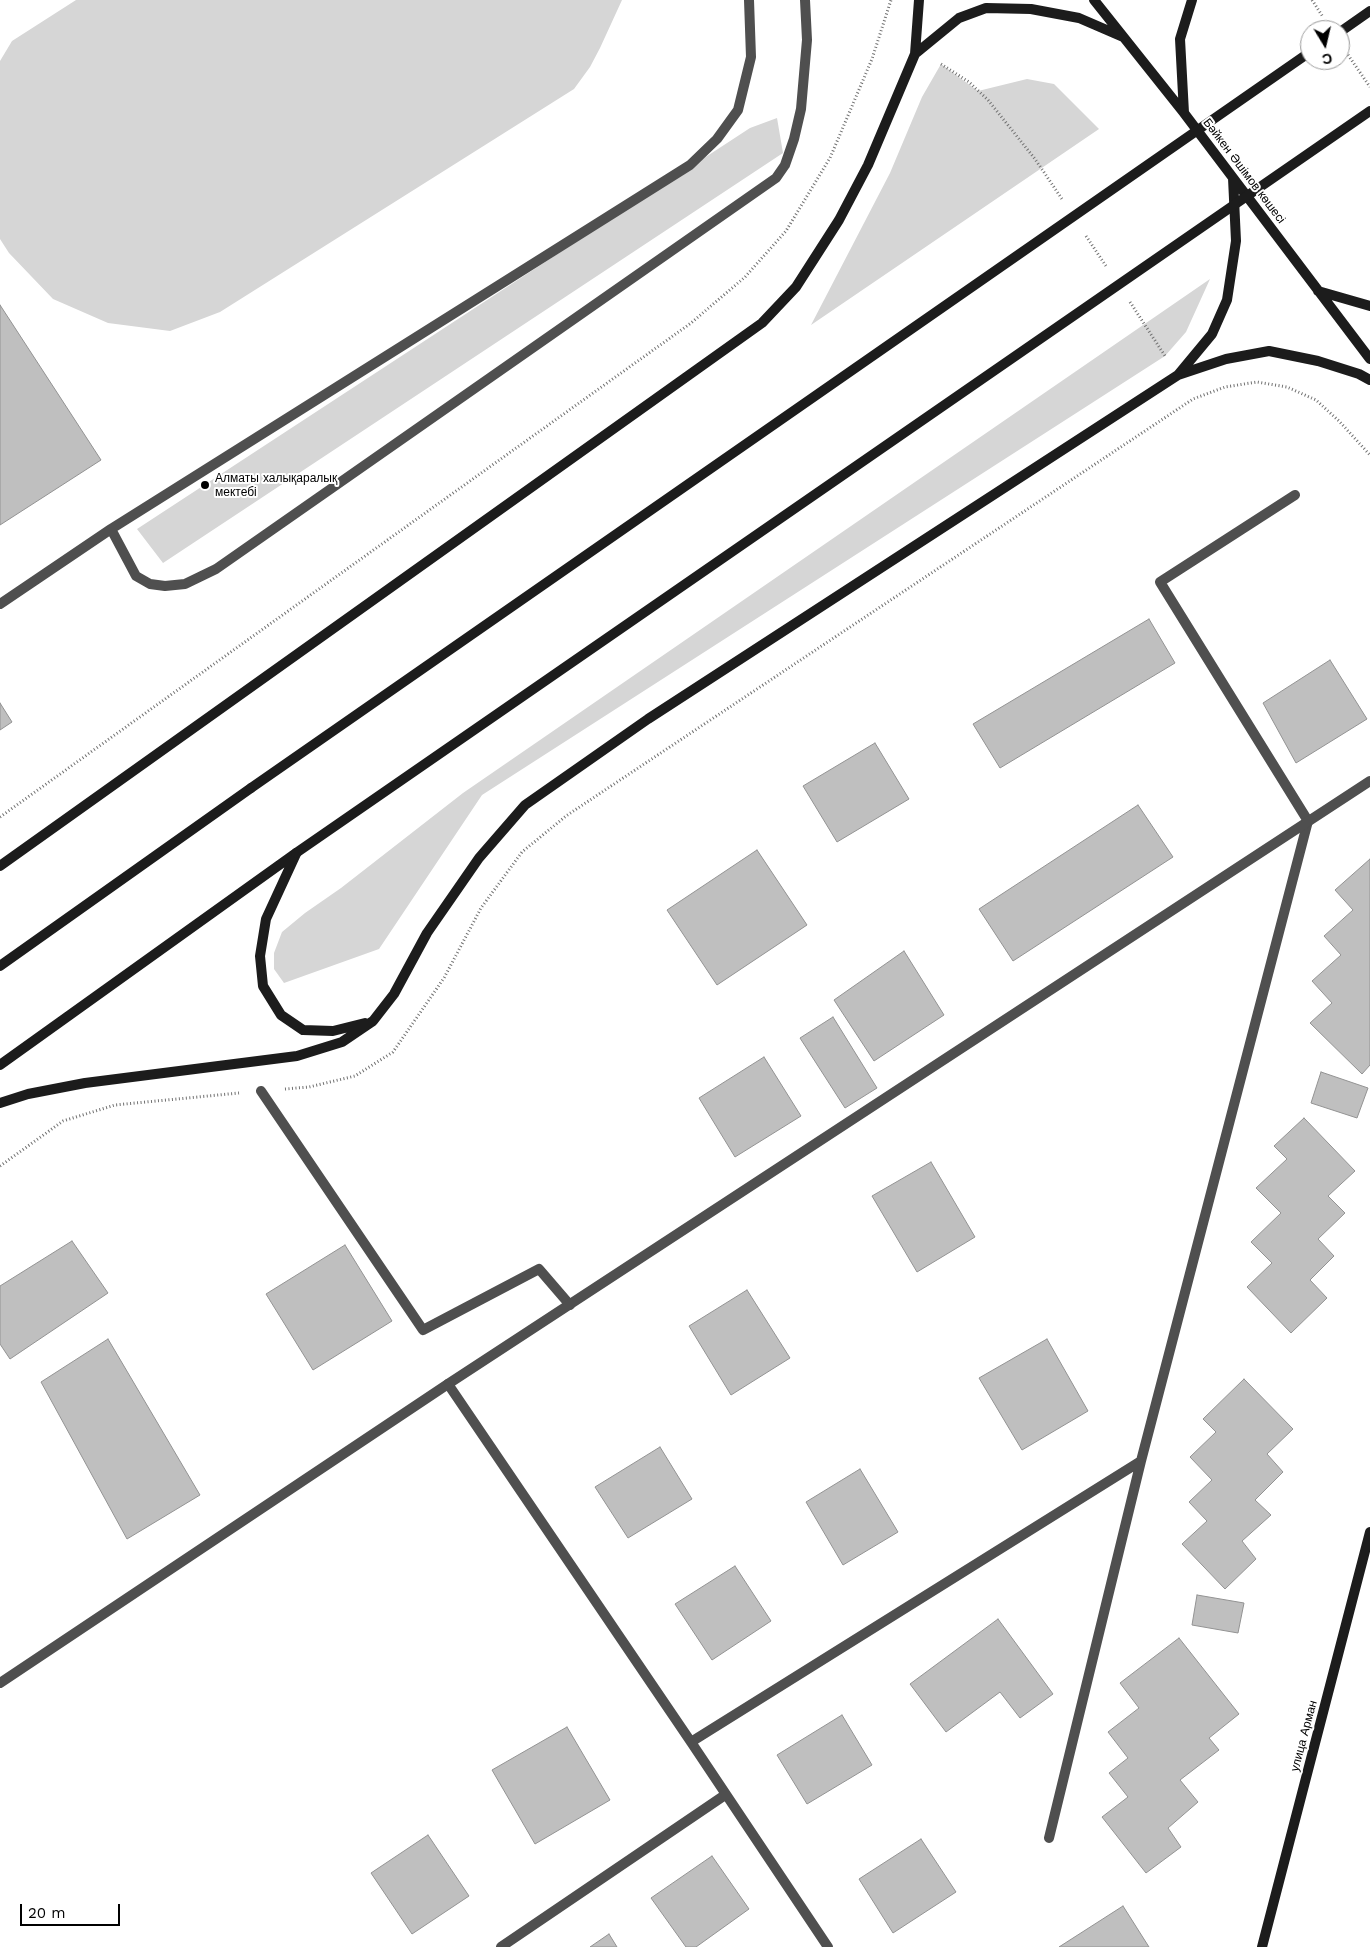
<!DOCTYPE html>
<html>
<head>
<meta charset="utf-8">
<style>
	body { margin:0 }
	#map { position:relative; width:1370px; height:1947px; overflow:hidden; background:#fff; font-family:"Work Sans",sans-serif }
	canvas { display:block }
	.north { position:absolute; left:1300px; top:20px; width:50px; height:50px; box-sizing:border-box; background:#fff; border:1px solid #999; border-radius:50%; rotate:171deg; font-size:14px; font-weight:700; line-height:20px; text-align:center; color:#000 }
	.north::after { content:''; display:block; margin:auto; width:18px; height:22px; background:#000; clip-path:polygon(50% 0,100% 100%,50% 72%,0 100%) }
	.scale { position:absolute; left:20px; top:1904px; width:100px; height:22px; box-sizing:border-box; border:2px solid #000; border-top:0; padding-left:6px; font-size:15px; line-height:18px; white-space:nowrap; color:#000; -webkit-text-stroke:4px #fff; paint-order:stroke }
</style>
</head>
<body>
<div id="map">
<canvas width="1370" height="1947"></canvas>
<div class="north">С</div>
<div class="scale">20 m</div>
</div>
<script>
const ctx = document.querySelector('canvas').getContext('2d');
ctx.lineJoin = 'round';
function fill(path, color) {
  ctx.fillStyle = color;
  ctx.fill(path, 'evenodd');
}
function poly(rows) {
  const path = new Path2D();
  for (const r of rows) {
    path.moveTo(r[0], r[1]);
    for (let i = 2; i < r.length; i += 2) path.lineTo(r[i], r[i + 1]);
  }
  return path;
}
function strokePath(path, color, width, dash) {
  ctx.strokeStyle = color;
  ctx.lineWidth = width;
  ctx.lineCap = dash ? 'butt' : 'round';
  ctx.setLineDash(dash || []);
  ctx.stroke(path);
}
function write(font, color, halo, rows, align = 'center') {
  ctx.font = font + ' "Work Sans",sans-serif';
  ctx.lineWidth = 4;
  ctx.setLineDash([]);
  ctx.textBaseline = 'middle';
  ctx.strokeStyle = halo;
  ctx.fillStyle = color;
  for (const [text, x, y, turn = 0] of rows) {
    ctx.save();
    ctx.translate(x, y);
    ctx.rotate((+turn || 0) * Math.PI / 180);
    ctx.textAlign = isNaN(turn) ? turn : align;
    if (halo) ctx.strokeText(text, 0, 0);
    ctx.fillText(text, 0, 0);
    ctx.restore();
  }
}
const green = poly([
	[76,0,622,0,600,48,590,67,574,89,220,312,170,331,108,323,53,299,9,253,0,239,0,61,12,41],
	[941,64,978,91,1027,79,1054,84,1099,129,811,325,890,173,922,97],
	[777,118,783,153,163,563,137,529,750,128],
	[1210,279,1186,332,1165,356,482,795,379,949,284,983,274,969,274,953,282,932,305,913,341,888,463,793]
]);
const building = poly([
	[0,305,101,460,0,525,0,305],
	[1149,619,1175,663,1000,768,973,724,1149,619],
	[1330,660,1367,719,1296,763,1263,703,1330,660],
	[0,703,12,722,0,730,0,703],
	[875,743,909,799,837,842,803,786,875,743],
	[1138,805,1173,857,1013,961,979,909,1138,805],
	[757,850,807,925,717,985,667,910,757,850],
	[1370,859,1370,1065,1362,1074,1310,1023,1332,1003,1312,981,1341,955,1324,936,1353,910,1335,890,1370,859],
	[904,951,944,1015,874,1061,834,1000,904,951],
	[833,1017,877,1088,845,1108,800,1038,833,1017],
	[764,1057,801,1116,735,1157,699,1098,764,1057],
	[1321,1072,1368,1088,1357,1118,1311,1103,1321,1072],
	[1304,1118,1355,1171,1328,1196,1345,1213,1318,1239,1334,1256,1310,1280,1327,1298,1291,1333,1247,1287,1272,1263,1251,1242,1281,1213,1256,1188,1287,1159,1274,1146,1304,1118],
	[931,1162,975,1237,917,1272,872,1196,931,1162],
	[72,1241,108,1293,10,1359,0,1344,0,1286,72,1241],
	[345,1245,392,1321,313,1370,266,1294,345,1245],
	[747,1290,790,1358,731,1395,689,1326,747,1290],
	[108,1339,200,1495,127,1539,41,1382,108,1339],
	[1047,1339,1088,1411,1022,1450,979,1378,1047,1339],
	[1244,1379,1293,1429,1267,1454,1283,1472,1255,1500,1271,1515,1242,1541,1256,1559,1225,1589,1182,1544,1207,1521,1189,1502,1212,1480,1190,1457,1216,1432,1203,1419,1244,1379],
	[660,1447,692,1499,628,1538,595,1487,660,1447],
	[860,1469,898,1532,843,1565,806,1502,860,1469],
	[735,1566,771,1621,712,1660,675,1604,735,1566],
	[1197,1595,1244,1603,1238,1633,1192,1625,1197,1595],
	[998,1619,1053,1694,1020,1718,1000,1692,946,1732,910,1684,998,1619],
	[1179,1638,1239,1714,1209,1738,1219,1750,1180,1780,1198,1802,1168,1828,1181,1847,1146,1873,1102,1817,1128,1797,1109,1773,1128,1758,1108,1732,1139,1708,1120,1683,1179,1638],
	[842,1715,872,1765,807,1804,777,1755,842,1715],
	[567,1727,610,1800,535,1844,492,1770,567,1727],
	[428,1835,469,1896,412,1934,371,1873,428,1835],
	[921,1839,956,1892,893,1933,859,1879,921,1839],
	[712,1856,749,1909,696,1947,686,1947,651,1898,712,1856],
	[1123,1906,1149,1947,1059,1947,1123,1906],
	[609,1934,617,1947,590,1947,609,1934]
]);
const path = poly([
	[1312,0,1323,17],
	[1346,52,1370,87],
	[941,64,969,82,988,100,1035,159,1062,199],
	[1086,236,1106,266],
	[1130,302,1165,356],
	[0,817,691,323,745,277,786,231,830,158,872,59,891,0],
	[285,1089,309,1087,355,1076,393,1052,444,978,481,908,522,852,566,816,1193,399,1225,387,1257,382,1287,387,1316,400,1339,421,1370,455],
	[0,1166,63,1121,115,1105,239,1093]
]);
const lane = poly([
	[111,529,136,576,150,584,165,586,185,584,216,569,776,178,785,165,794,139,801,109,807,40,805,0],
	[0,604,111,529,690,165,717,139,738,110,751,57,749,0],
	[261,1091,423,1330,539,1269,570,1305],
	[448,1384,691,1742,828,1947],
	[691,1742,1141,1461],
	[1049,1838,1141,1461,1308,821,1160,582,1295,495],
	[501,1947,725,1795]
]);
const street = poly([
	[0,1683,448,1384,1370,781]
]);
const secondary = poly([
	[1094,0,1184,113,1370,359],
	[1340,32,1370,11],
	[915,54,959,18,986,8,1031,9,1079,18,1123,37],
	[1184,113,1180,39,1192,0],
	[1318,291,1370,306],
	[1178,375,1212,334,1227,300,1236,241,1233,178],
	[296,854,266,919,260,956,263,986,281,1015,303,1030,333,1031,365,1023],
	[0,866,762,323,796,287,839,220,868,165,915,54,919,0],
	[0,966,251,788],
	[0,1065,296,853],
	[0,1103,28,1094,85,1083,297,1056,342,1042,373,1021,394,994,427,933,479,858,525,805,648,719,1178,375,1226,359,1269,351,1318,361,1359,374,1370,380],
	[1262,1947,1370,1532]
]);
const secondaryBridge = poly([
	[251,788,1310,52],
	[296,853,1370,111]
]);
const markers = [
	[205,485,5,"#000"]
];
const streetNames = [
	["Бәйкен Әшімов көшесі",1244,171,53],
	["улица Арман",1304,1736,-75]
];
const poiNames = [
	["Алматы халықаралық",215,478],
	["мектебі",215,492]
];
fill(green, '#d6d6d6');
fill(building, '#bfbfbf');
strokePath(building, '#939393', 1);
strokePath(path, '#717171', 3, [1, 2.5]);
strokePath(lane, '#4f4f4f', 10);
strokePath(street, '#4f4f4f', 10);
strokePath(secondary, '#1c1c1c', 10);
strokePath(secondaryBridge, '#1c1c1c', 10);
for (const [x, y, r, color] of markers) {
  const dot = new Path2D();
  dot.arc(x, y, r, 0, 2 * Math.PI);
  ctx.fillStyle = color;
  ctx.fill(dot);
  strokePath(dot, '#fff', 2);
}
write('12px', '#000', '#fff', streetNames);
write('12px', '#000', '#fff', poiNames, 'left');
</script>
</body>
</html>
